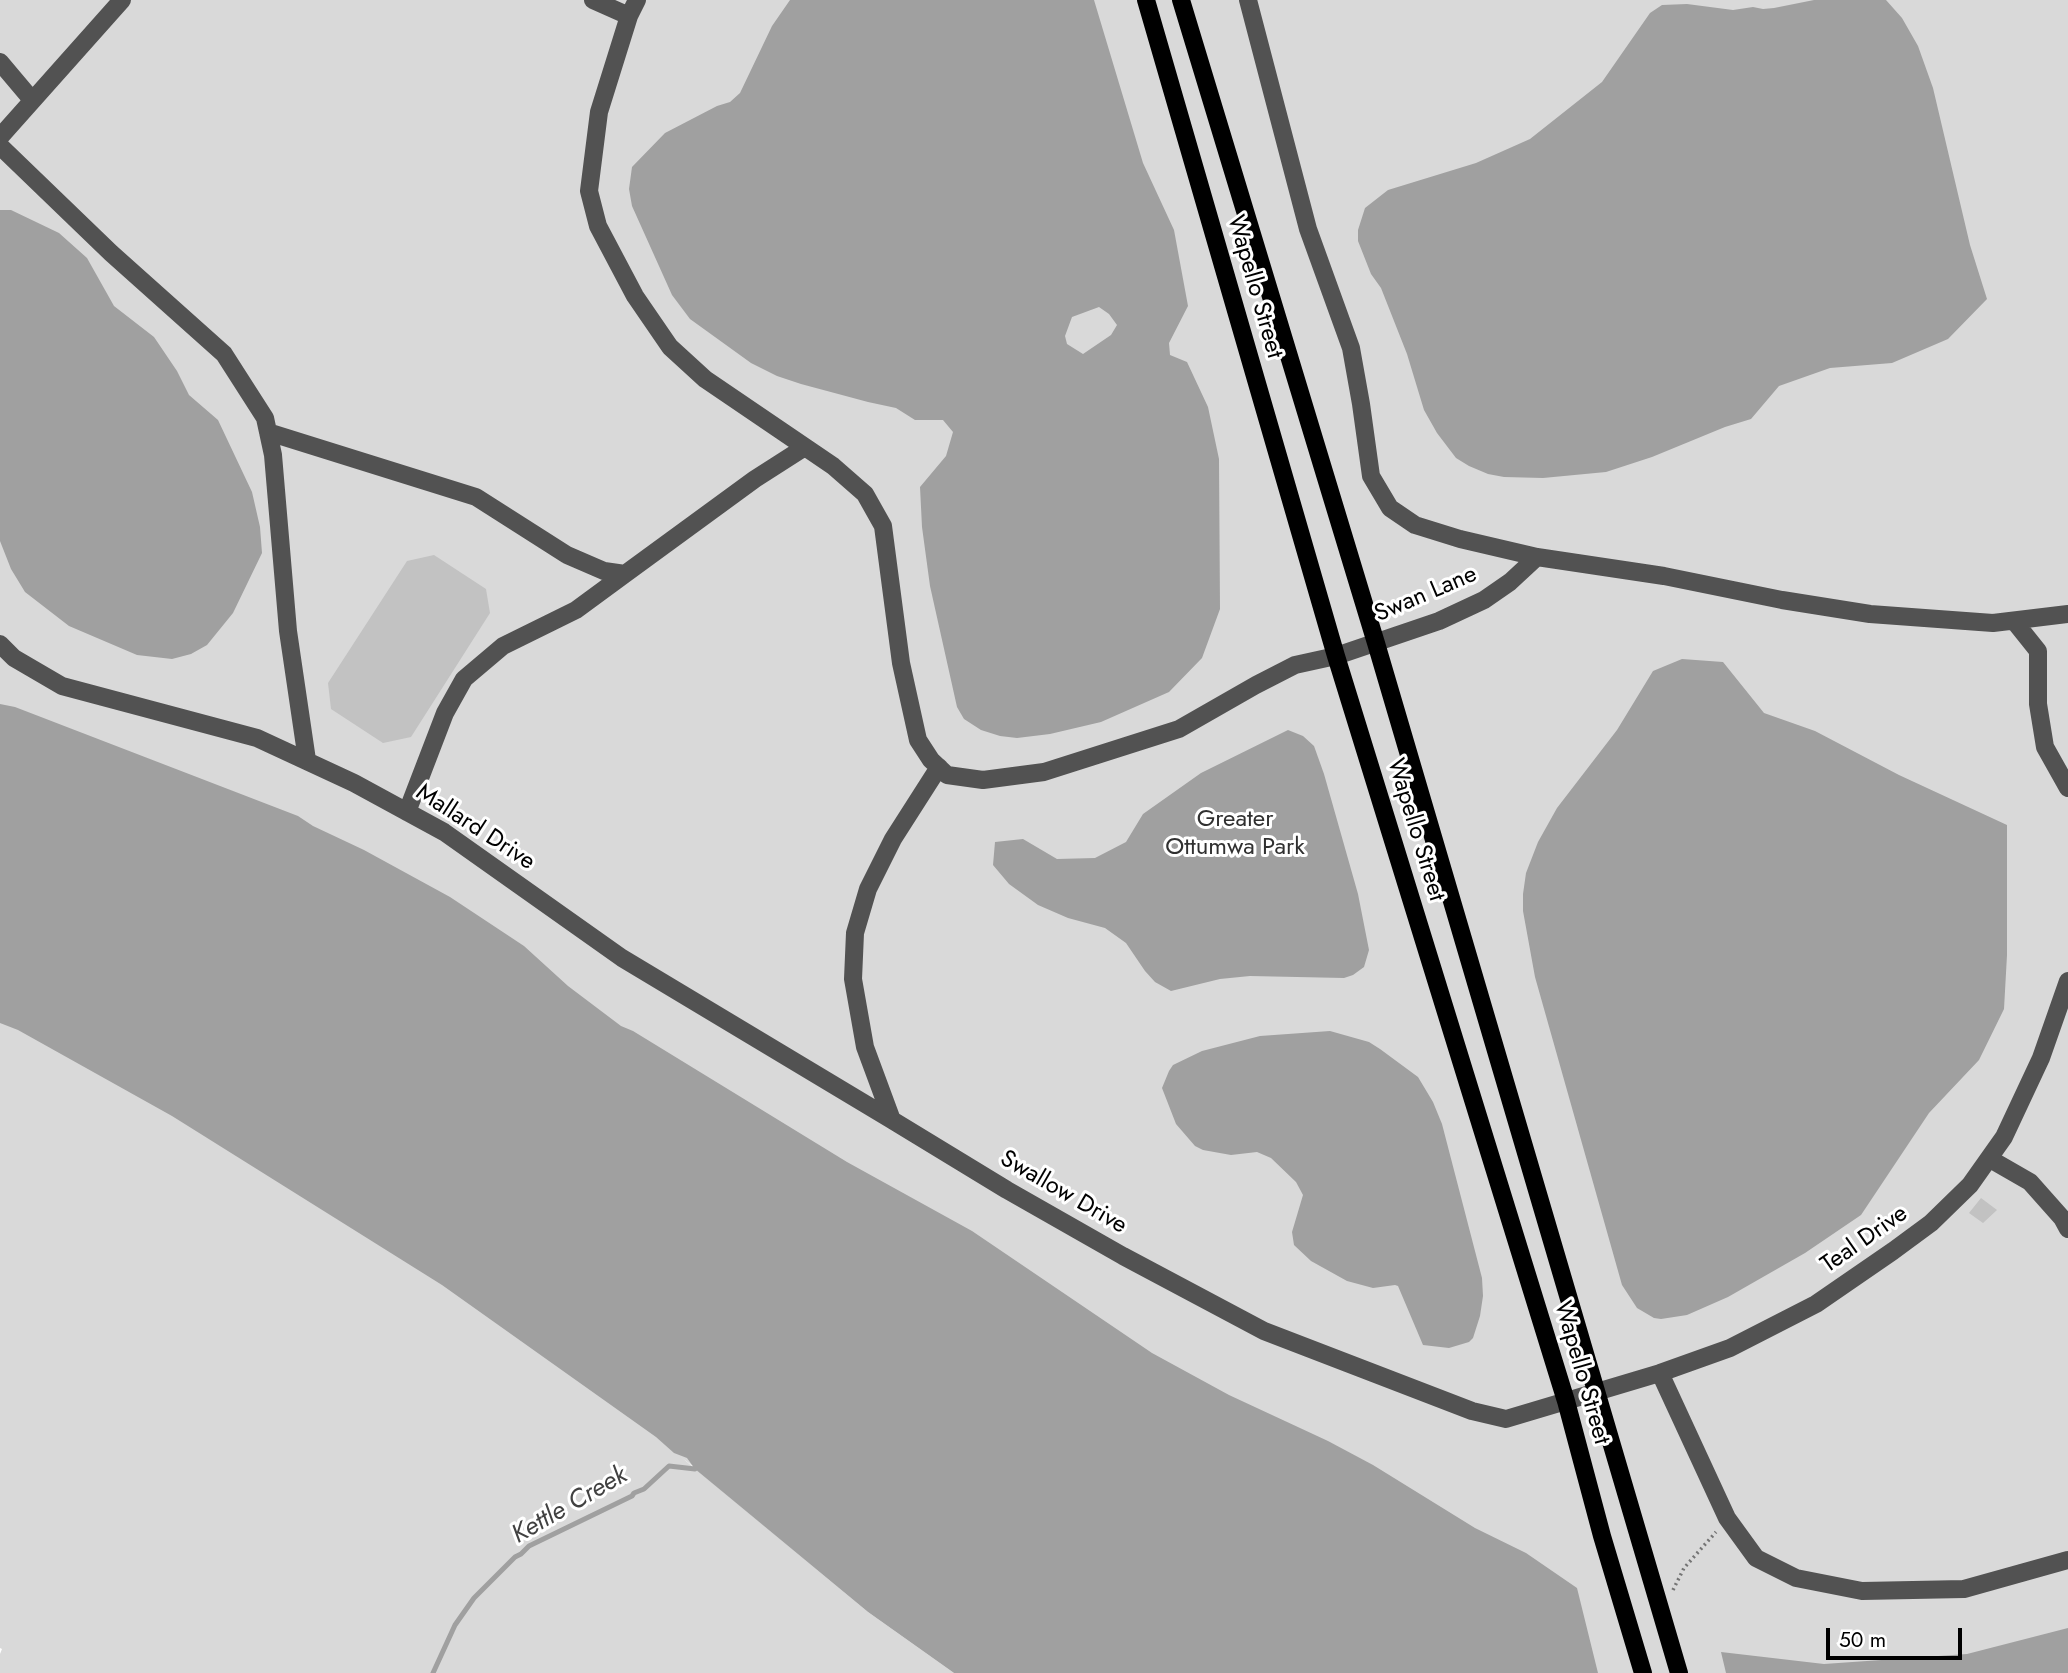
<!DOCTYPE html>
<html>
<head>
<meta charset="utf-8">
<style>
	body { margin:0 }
	#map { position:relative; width:2068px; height:1673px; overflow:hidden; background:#fff; font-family:Jost,sans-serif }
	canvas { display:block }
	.scale { position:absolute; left:1826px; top:1628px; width:136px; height:32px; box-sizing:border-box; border:4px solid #000; border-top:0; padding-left:9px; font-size:21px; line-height:24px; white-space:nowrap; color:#000; -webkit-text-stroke:5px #fff; paint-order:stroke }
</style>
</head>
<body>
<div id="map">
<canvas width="2068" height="1673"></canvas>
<div class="scale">50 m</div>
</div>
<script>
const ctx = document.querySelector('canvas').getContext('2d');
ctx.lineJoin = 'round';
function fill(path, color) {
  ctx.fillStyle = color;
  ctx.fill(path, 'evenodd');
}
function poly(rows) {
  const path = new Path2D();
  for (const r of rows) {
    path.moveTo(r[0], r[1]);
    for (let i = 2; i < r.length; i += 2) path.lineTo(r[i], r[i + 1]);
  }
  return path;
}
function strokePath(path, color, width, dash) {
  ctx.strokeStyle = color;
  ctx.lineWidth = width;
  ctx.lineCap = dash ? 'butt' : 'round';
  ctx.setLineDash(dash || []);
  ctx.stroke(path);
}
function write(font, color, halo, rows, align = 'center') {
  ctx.font = font + ' Jost,sans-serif';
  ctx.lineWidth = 6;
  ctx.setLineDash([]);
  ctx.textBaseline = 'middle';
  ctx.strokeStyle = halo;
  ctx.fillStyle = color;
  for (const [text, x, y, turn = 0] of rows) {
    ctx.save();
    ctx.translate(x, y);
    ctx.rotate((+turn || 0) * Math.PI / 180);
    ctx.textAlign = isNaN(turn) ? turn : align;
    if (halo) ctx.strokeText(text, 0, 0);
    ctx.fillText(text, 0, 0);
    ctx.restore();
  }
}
const green = poly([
	[0,0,2068,0,2068,1673,960,1673,681,1457,868,1612,954,1673,0,1673,0,1654,2,1649,0,1648]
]);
const water = poly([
	[790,0,1094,0,1143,163,1174,230,1188,306,1169,343,1170,355,1187,362,1208,407,1219,459,1220,609,1202,658,1169,692,1101,722,1050,734,1017,738,1000,736,981,730,964,719,957,707,930,586,922,527,920,487,946,456,953,432,943,420,915,420,896,408,868,402,801,384,777,376,751,363,690,319,672,295,632,206,629,189,632,167,665,133,717,106,730,102,740,93,772,26],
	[1099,307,1109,314,1117,325,1111,335,1083,354,1067,344,1065,336,1072,317],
	[1814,0,1886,0,1902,18,1918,46,1933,88,1970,245,1987,299,1948,339,1892,363,1830,368,1779,386,1751,419,1725,427,1652,457,1606,472,1543,478,1504,477,1488,474,1469,466,1456,458,1437,433,1424,410,1407,354,1381,288,1371,274,1358,241,1358,230,1365,208,1388,190,1476,163,1530,139,1602,82,1650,13,1662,5,1687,4,1733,10,1753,7,1763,9,1774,8],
	[0,210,11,210,59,233,87,258,114,306,154,337,177,371,189,395,218,420,252,492,260,527,262,553,233,613,207,645,191,654,172,659,137,655,69,626,25,592,11,569,0,541],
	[1682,659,1723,662,1764,713,1815,731,1899,775,2007,825,2007,955,2004,1009,1979,1060,1929,1113,1861,1215,1805,1253,1728,1297,1687,1315,1661,1319,1654,1318,1637,1308,1622,1285,1535,977,1523,911,1523,894,1526,873,1538,842,1557,808,1617,730,1653,671],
	[0,704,15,707,298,816,313,826,364,850,450,897,524,946,568,986,621,1026,633,1031,847,1162,972,1231,1152,1353,1229,1395,1328,1441,1373,1465,1475,1528,1526,1553,1577,1588,1598,1673,954,1673,868,1612,695,1469,687,1458,674,1453,656,1437,442,1285,172,1116,18,1030,0,1023],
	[1288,730,1303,736,1314,746,1324,774,1358,894,1369,950,1364,967,1353,975,1344,978,1250,976,1220,979,1171,991,1155,982,1145,971,1126,943,1105,928,1068,918,1038,905,1009,884,993,865,995,842,1023,839,1057,859,1095,858,1126,842,1143,814,1201,773],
	[1330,1031,1369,1042,1380,1049,1418,1077,1433,1102,1442,1124,1482,1278,1483,1296,1480,1316,1473,1338,1469,1342,1449,1348,1423,1345,1398,1286,1395,1285,1373,1288,1347,1281,1311,1261,1294,1245,1292,1232,1303,1195,1296,1182,1271,1158,1257,1152,1231,1155,1203,1150,1195,1146,1176,1124,1162,1088,1169,1071,1173,1065,1202,1051,1260,1036],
	[2068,1628,2068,1673,1726,1673,1721,1652,1824,1664,1967,1654]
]);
const stream = poly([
	[433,1673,455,1625,474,1598,515,1557,521,1554,529,1546,632,1496,634,1493,644,1489,669,1466,695,1469,696,1465]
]);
const building = poly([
	[434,555,486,589,490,613,411,737,383,743,331,709,328,683,407,561],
	[1981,1198,1997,1210,1983,1223,1969,1213]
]);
const path = poly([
	[1673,1590,1684,1568,1716,1532]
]);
const minor = poly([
	[593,0,629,16],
	[637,0,629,16,599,112,589,191,598,226,635,296,670,347,705,379,833,466,865,494,883,526,901,663,918,740,931,760,947,775,983,780,1044,772,1179,729,1256,685,1295,665,1336,656,1439,621,1484,600,1510,582,1537,557,1664,576,1782,600,1870,614,1993,623,2068,614],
	[1248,0,1308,229,1351,348,1361,404,1371,476,1390,508,1415,525,1460,539,1537,557],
	[0,62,32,100],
	[0,137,122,0],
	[0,146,111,253,224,354,265,418,273,455,288,631,307,760],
	[268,432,476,497,567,555,604,571,625,574,755,479,805,447],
	[2014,621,2038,651,2038,704,2045,747,2068,788],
	[0,644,14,658,62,686,257,738,354,783,444,832,622,958,892,1120],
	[939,767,893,839,868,889,855,933,853,979,865,1047,892,1120,1007,1190,1123,1256,1264,1331,1472,1411,1506,1419,1660,1373,1730,1348,1816,1304,1893,1251,1931,1223,1970,1185,2004,1137,2041,1058,2068,981],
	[407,812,445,713,464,679,503,646,576,610,625,574],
	[1990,1159,2030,1182,2062,1218,2068,1229],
	[1660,1373,1727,1518,1756,1558,1796,1578,1862,1591,1964,1589,2068,1560]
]);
const major = poly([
	[1146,0,1336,656,1566,1401,1602,1536,1643,1673],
	[1181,0,1376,643,1679,1673]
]);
const streetNames = [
	["Wapello Street",1254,287,74],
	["Swan Lane",1426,595,-23],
	["Mallard Drive",475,828,33],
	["Wapello Street",1415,830,73],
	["Swallow Drive",1063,1193,30],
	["Teal Drive",1865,1240,-35],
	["Wapello Street",1581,1373,74]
];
const parkNames = [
	["Greater",1235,820],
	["Ottumwa Park",1235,848]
];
const waterNames = [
	["Kettle Creek",570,1506,-30]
];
fill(green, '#d9d9d9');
fill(water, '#a0a0a0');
strokePath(stream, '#a0a0a0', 5);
fill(building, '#c2c2c2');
strokePath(path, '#747474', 3.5, [2, 3.5]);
strokePath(minor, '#525252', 18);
strokePath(major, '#000', 18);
write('24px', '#000', '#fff', streetNames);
write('24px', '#303030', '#fff', parkNames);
write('italic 26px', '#414141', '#fff', waterNames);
</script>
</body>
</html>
